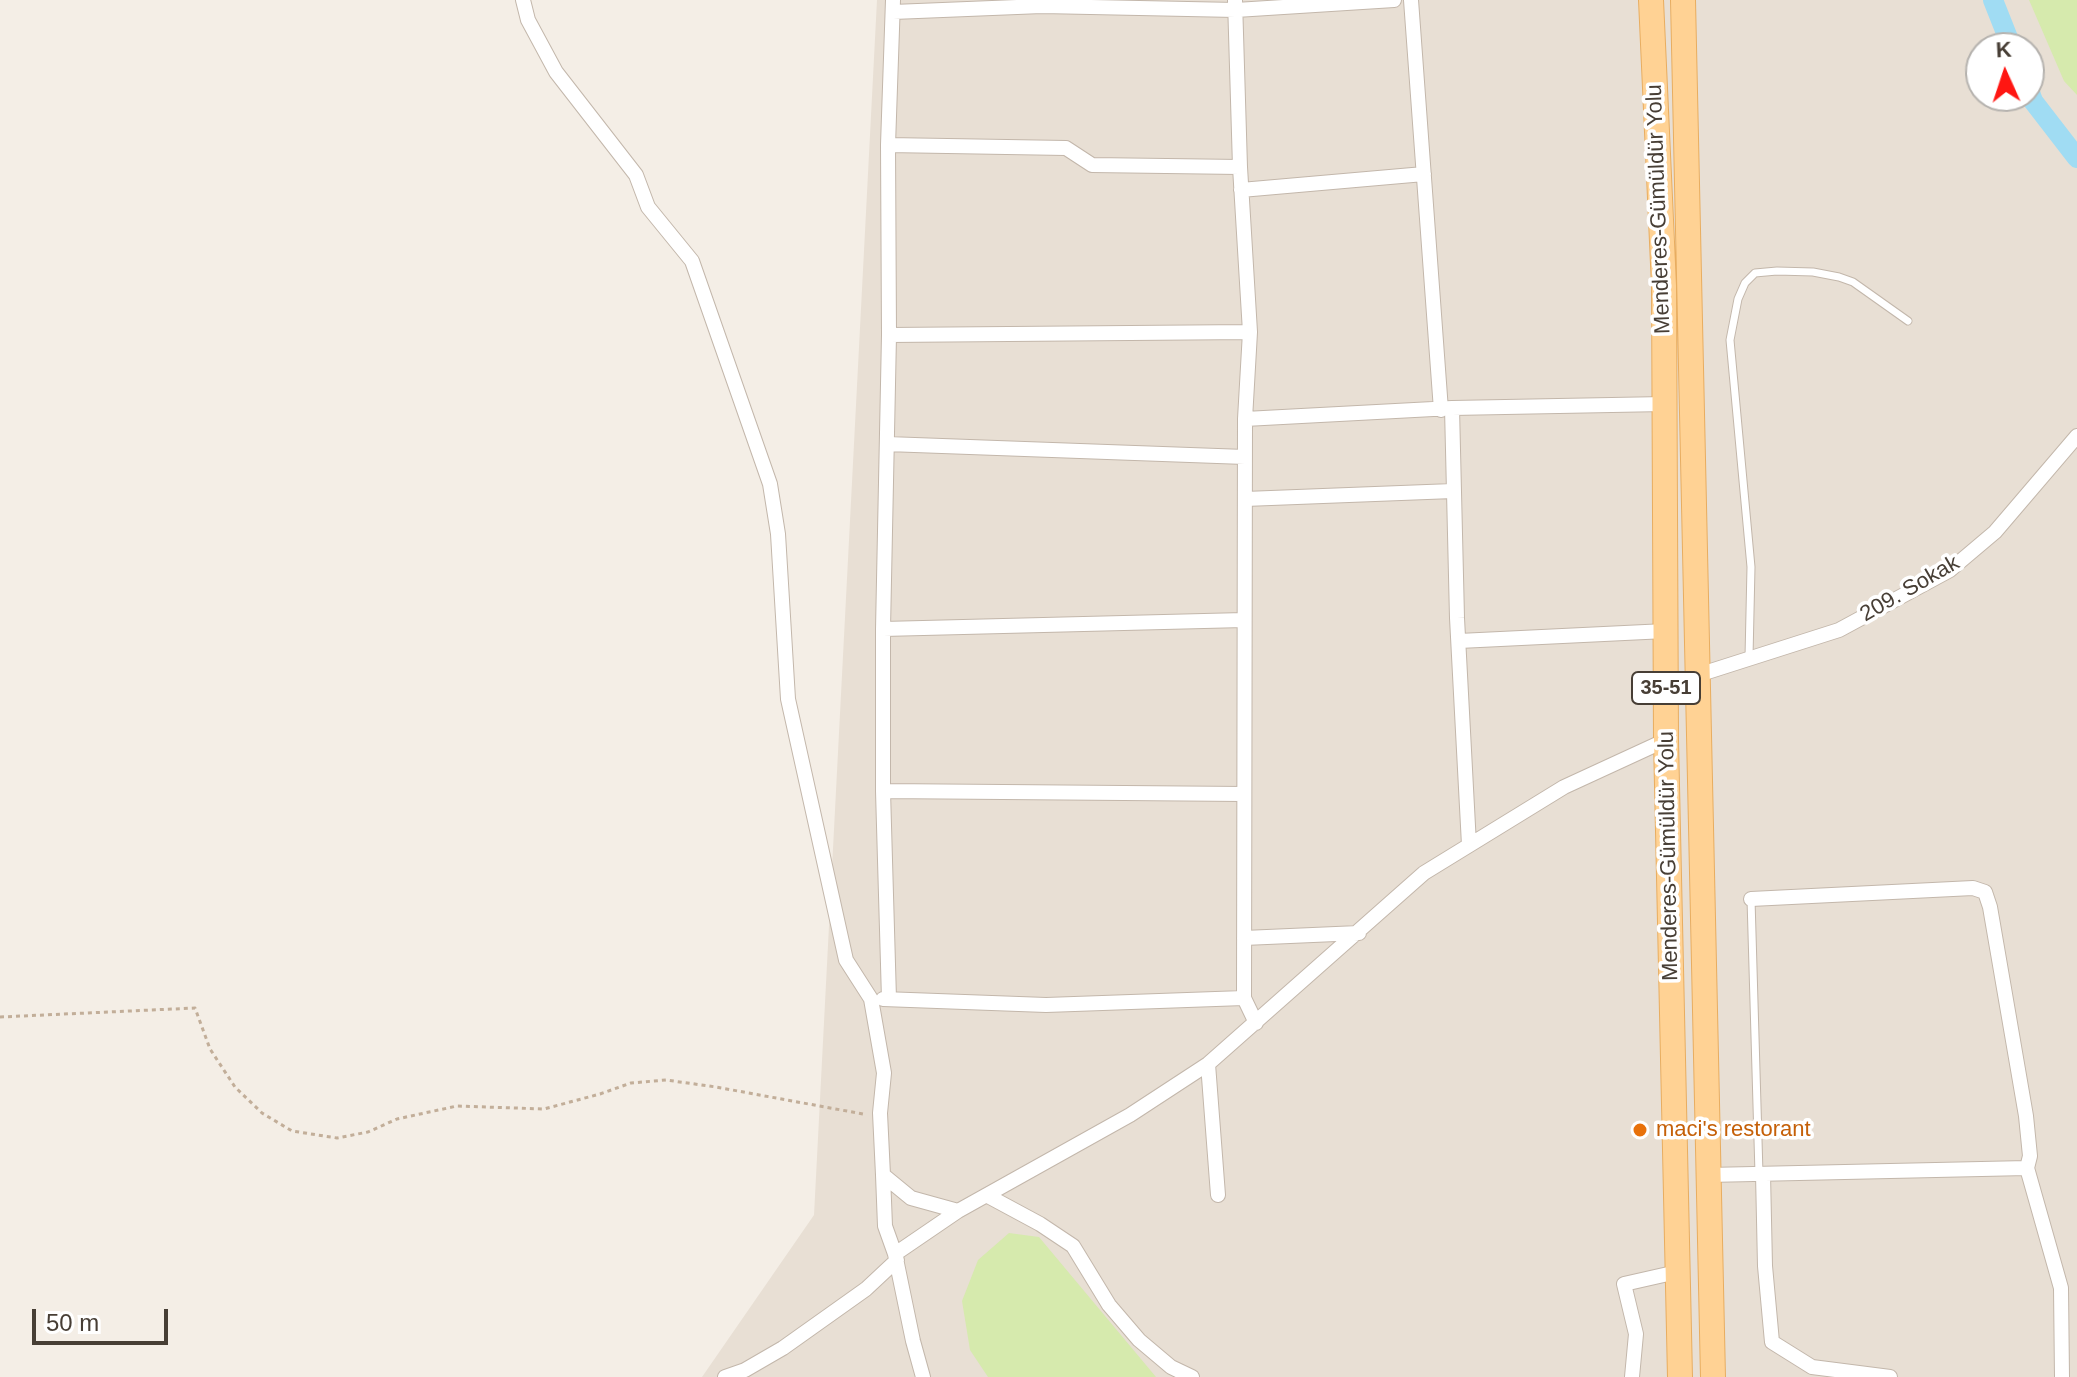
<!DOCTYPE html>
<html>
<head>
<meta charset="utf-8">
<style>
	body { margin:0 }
	#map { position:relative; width:2077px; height:1377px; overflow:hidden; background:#f4eee6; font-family:Arial,sans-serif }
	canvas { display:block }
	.north { position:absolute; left:1965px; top:32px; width:80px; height:80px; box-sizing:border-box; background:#fff; border:2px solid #b5b2ae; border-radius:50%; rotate:357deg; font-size:22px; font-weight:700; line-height:32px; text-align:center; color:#473e35 }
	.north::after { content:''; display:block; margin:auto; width:28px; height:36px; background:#ff1612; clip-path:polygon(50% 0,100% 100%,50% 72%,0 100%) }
	.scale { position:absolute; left:32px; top:1309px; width:136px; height:36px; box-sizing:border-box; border:4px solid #473e35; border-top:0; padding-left:10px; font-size:24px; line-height:28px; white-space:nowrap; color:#473e35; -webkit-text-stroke:6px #fff; paint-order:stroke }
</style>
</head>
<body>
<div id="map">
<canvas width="2077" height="1377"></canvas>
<div class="north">K</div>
<div class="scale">50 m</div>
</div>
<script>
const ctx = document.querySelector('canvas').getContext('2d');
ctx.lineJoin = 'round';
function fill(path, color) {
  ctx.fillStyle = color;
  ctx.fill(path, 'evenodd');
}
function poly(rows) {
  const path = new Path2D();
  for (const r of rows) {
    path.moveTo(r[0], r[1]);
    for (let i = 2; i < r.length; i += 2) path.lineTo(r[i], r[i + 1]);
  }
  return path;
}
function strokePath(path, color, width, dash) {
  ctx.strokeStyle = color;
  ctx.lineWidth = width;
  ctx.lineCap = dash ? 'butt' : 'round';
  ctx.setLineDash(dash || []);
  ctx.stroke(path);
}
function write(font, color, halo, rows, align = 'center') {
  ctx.font = font + ' Arial,sans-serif';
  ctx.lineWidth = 7;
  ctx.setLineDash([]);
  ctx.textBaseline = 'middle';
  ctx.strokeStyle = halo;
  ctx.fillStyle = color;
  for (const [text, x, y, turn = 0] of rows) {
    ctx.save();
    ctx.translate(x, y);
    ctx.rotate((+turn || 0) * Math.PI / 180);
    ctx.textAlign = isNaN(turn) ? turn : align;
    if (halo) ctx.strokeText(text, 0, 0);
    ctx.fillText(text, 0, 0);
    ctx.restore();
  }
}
const residential = poly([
	[877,0,2077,0,2077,1377,702,1377,814,1215],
	[1981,48,2029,48,2029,96,1981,96]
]);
const green = poly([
	[2029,0,2077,0,2077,95,2064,81],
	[1009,1233,1039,1237,1156,1377,988,1377,970,1350,962,1301,978,1260]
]);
const canal = poly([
	[1993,0,2012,48],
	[2029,90,2033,101,2077,158]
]);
const path = poly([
	[0,1017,195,1008,210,1049,235,1087,262,1113,292,1131,337,1138,368,1132,397,1119,457,1106,544,1109,600,1094,631,1083,666,1080,716,1087,863,1114]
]);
const lane = poly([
	[1749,657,1751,567,1730,340,1738,299,1745,283,1755,273,1777,271,1813,272,1839,277,1853,282,1908,321],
	[1751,899,1759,1174]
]);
const street = poly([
	[523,0,528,20,556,72,636,175,648,207,692,261,770,484,778,534,788,699,846,960,871,999,884,1073,880,1113,883,1175,911,1198,958,1211],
	[1235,0,1240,167,1250,332,1245,419,1452,408,1665,404],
	[1411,0,1441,410],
	[893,12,1042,6,1236,10,1394,0],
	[888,145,1066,148,1092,165,1240,167],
	[1241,190,1424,174],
	[889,335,1250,332],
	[1452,408,1457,618,1469,845],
	[1245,419,1244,998,1256,1023],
	[887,444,1245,457],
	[1245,499,1453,491],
	[883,629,1244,620],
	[1459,641,1666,631],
	[1698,675,1839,630,1950,570,1995,532,2077,436],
	[883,791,1244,794],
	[1751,899,1973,888,1985,892,1990,907,2026,1116,2030,1156,2027,1168],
	[1244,938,1359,933],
	[883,999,1046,1005,1244,998],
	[889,999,883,791,883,629,889,335,888,145,893,0],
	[1208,1064,1218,1195],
	[1763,1174,1765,1266,1772,1342,1812,1367,1890,1377],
	[883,1175,885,1226,895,1254],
	[1708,1175,2027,1168,2061,1288,2062,1377],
	[988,1196,1040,1224,1073,1246,1109,1305,1139,1340,1171,1367,1192,1377],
	[725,1377,745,1370,783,1348,866,1289,897,1260],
	[923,1377,913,1341,895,1254,958,1211,1130,1115,1208,1064,1424,873,1564,787,1666,740],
	[1632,1377,1636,1334,1624,1284,1677,1272]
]);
const primary = poly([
	[1651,0,1664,286,1666,740,1680,1377],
	[1683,0,1713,1377]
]);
const markers = [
	[1640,1130,8,"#e8710a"]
];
const shields = [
	[1666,688,68]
];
const shieldNames = [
	["35-51",1666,688]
];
const streetNames = [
	["Menderes-Gümüldür Yolu",1659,209,-92],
	["209. Sokak",1910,589,-30],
	["Menderes-Gümüldür Yolu",1669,856,-91]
];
const foodNames = [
	["maci's restorant",1656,1130]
];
fill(residential, '#e8dfd4');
fill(green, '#d6eaad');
strokePath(canal, '#a0dcf3', 20);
strokePath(lane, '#c3b7ab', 9);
strokePath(street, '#c3b7ab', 16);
strokePath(primary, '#e8ad60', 26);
strokePath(path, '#c2ae99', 3, [4, 4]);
strokePath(lane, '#fff', 7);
strokePath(street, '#fff', 14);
strokePath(primary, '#ffd294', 24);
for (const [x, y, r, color] of markers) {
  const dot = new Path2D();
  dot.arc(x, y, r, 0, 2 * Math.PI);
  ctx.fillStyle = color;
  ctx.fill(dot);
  strokePath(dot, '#fff', 3);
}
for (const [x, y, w] of shields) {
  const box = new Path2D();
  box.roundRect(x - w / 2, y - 16, w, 32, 6);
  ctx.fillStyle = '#fff';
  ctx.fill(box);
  strokePath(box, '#473e35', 2);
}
write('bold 20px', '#473e35', null, shieldNames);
write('22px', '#473e35', '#fff', streetNames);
write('22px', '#c56008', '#fff', foodNames, 'left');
</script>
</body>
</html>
